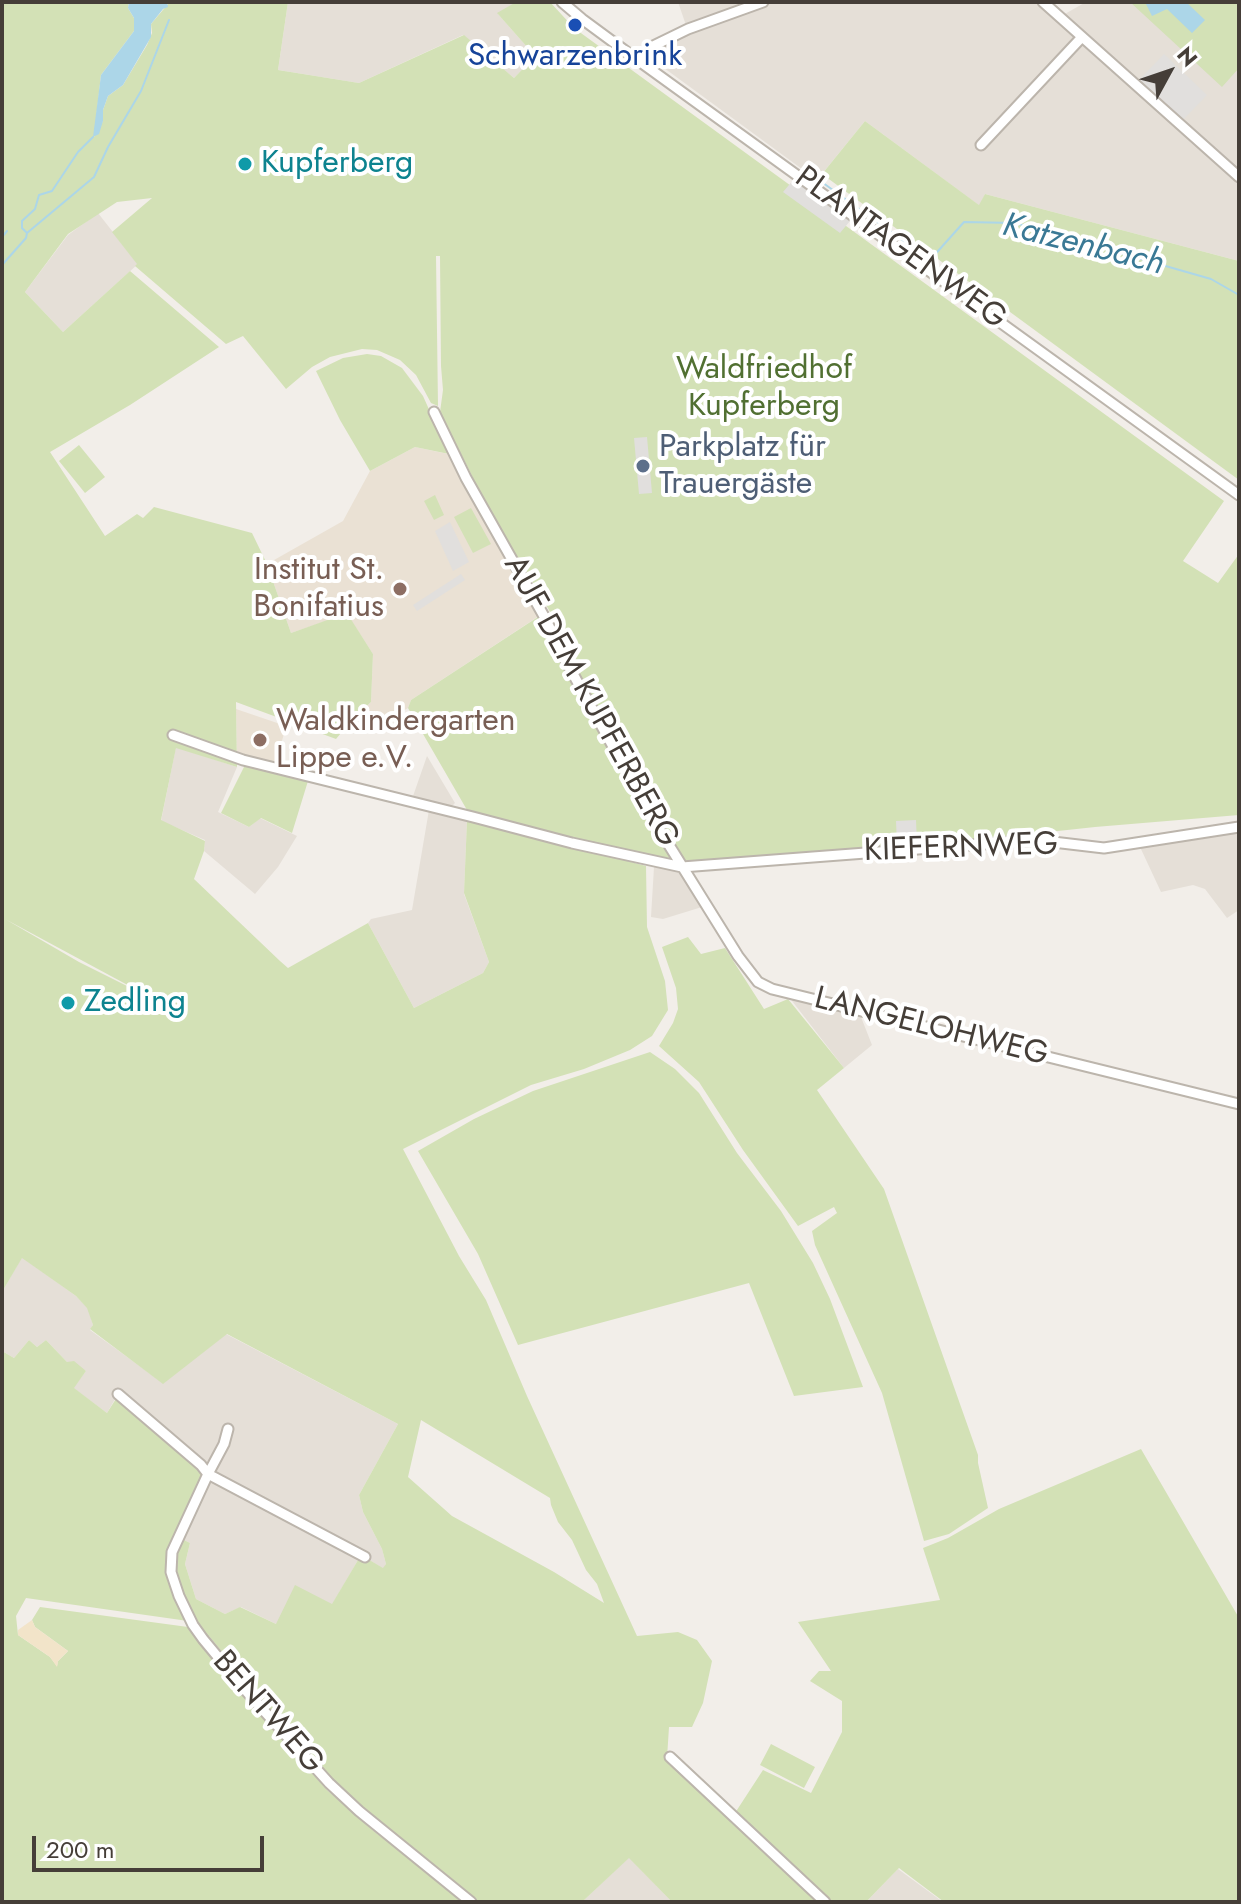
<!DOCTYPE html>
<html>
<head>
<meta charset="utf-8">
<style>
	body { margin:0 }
	#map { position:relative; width:1241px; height:1904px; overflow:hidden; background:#f2eee9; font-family:Jost,sans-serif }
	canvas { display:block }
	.frame { position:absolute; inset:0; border:4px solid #453e38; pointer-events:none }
	.north { position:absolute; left:1129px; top:32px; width:80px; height:80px; -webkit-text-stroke:6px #fff; paint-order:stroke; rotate:50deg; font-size:22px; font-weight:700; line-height:32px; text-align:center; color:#453e38 }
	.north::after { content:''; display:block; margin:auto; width:28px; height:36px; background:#453e38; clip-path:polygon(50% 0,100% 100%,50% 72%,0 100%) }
	.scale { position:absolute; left:32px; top:1836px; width:232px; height:36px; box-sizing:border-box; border:4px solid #453e38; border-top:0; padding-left:10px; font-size:24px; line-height:28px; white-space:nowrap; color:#453e38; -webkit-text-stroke:6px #fff; paint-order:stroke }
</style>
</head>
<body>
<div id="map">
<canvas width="1241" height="1904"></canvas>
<div class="frame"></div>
<div class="north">N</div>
<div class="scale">200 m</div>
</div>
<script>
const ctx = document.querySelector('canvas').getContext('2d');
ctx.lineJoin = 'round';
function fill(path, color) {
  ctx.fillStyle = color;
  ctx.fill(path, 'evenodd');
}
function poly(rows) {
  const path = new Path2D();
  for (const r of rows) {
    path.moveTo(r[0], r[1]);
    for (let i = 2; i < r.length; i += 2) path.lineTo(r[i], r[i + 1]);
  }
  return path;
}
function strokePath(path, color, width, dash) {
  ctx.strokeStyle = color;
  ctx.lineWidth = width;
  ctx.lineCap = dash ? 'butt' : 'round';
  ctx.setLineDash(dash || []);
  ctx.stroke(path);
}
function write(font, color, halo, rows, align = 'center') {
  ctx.font = font + ' Jost,sans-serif';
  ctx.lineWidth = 8;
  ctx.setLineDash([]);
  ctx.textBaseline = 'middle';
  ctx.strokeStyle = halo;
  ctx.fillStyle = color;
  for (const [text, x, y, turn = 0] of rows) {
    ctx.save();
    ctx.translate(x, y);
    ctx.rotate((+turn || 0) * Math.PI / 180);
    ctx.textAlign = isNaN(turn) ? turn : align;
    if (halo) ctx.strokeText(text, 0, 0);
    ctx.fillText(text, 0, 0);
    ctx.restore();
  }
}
const residential = poly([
	[288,2,516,2,498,14,535,56,514,78,463,35,359,83,278,70],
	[678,2,1049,2,1063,15,1086,2,1239,2,1239,261,985,194,980,206,865,121,817,180,660,65,656,59,656,50,662,45,689,34],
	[98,213,138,264,63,332,25,292,68,235],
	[176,747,237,767,218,812,249,827,260,818,297,836,278,867,255,894,204,851,205,840,161,821],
	[427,756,455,803,452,806,450,816,467,820,464,894,489,962,483,973,414,1008,368,923,371,919,412,910,430,804,412,799],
	[1239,829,1239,910,1227,918,1205,889,1193,885,1161,892,1140,847],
	[654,867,683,869,702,907,663,919,651,917],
	[789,997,861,1017,872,1045,844,1068],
	[22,1257,76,1296,88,1308,93,1325,90,1330,163,1383,226,1334,398,1424,359,1495,363,1512,382,1549,386,1564,384,1569,361,1555,332,1605,276,1624,241,1607,225,1614,196,1599,185,1564,190,1543,182,1539,211,1480,118,1394,107,1413,73,1388,86,1371,67,1362,46,1340,37,1347,29,1340,14,1358,2,1351,2,1292],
	[629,1857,672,1902,582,1902],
	[898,1869,943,1902,866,1902]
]);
const education = poly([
	[444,441,539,616,411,700,408,708,374,728,351,721,371,702,373,654,347,614,291,633,267,564,343,521,370,471,415,447,448,454],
	[236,709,286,726,276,763,237,753]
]);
const green = poly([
	[2,2,129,2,128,8,134,18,134,31,101,75,94,137,103,121,103,110,108,96,123,85,147,45,152,33,151,24,168,4,167,2,288,2,278,70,359,83,464,35,514,78,535,56,497,13,516,2,550,2,574,28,1224,501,1183,561,1218,583,1239,554,1239,815,1095,827,845,854,739,857,671,862,490,819,467,810,408,708,411,700,541,615,565,665,576,657,523,565,519,564,474,480,440,412,443,390,441,366,440,256,436,256,438,406,431,403,416,375,400,360,377,350,362,349,330,357,312,367,286,389,243,336,226,344,135,266,137,264,112,232,152,198,117,202,68,234,25,292,63,332,130,271,219,347,130,405,50,452,105,536,137,514,143,518,154,507,252,533,267,564,291,633,347,613,373,654,371,702,351,721,336,739,236,702,237,767,176,748,161,820,205,841,204,851,194,879,280,961,288,968,368,923,414,1008,483,973,489,962,464,893,467,820,471,819,646,866,647,927,665,981,668,1010,652,1036,630,1050,584,1069,531,1085,403,1149,459,1256,486,1300,527,1396,637,1636,678,1632,697,1640,712,1661,703,1703,692,1727,669,1727,667,1758,820,1902,672,1902,629,1858,582,1902,478,1902,365,1810,332,1779,256,1694,209,1636,203,1636,181,1593,174,1571,176,1552,182,1539,190,1543,185,1564,196,1599,225,1614,240,1607,276,1624,295,1585,332,1604,361,1555,383,1568,386,1564,382,1549,363,1512,359,1495,398,1424,227,1334,163,1384,90,1329,93,1325,87,1308,76,1296,22,1258,2,1292],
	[5,919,135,989,135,990,79,962],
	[421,1420,550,1498,551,1505,558,1522,572,1540,586,1570,597,1584,604,1603,554,1572,452,1516,408,1477],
	[1130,2,1239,2,1239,68,1222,87],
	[865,121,979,205,985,194,1239,261,1239,480,822,174],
	[367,354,381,356,402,368,423,396,449,454,415,447,370,471,340,420,316,371,343,358],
	[79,445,105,477,85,493,59,461],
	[435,495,444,515,434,520,424,501],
	[471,508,491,544,473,553,454,517],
	[245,765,308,781,292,833,261,818,249,827,221,813],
	[688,937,701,954,725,948,764,1009,788,999,844,1068,817,1090,884,1189,978,1455,978,1463,988,1508,949,1534,924,1541,882,1393,815,1245,812,1231,837,1213,834,1207,798,1226,743,1150,699,1082,659,1046,673,1023,678,1009,676,988,662,947],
	[650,1052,675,1069,699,1093,737,1153,781,1211,813,1263,830,1299,863,1387,794,1396,749,1283,518,1345,478,1254,418,1151,474,1119,533,1091],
	[29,1340,37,1347,46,1340,67,1362,74,1361,86,1371,74,1388,107,1413,119,1394,204,1474,169,1551,188,1621,26,1598,16,1616,18,1635,50,1657,57,1666,58,1661,68,1651,35,1627,32,1620,40,1607,188,1627,250,1703,327,1790,376,1833,467,1902,2,1902,2,1351,14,1358],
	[1141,1449,1239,1618,1239,1902,944,1902,899,1868,866,1902,830,1902,735,1813,763,1770,811,1793,842,1732,842,1701,810,1681,819,1671,831,1671,798,1622,940,1600,923,1548,948,1538,999,1509],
	[771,1744,815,1767,804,1788,760,1765]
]);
const sand = poly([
	[32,1620,35,1627,68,1651,58,1661,57,1667,50,1657,18,1635,18,1630]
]);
const parking = poly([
	[1164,54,1207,95,1183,120,1139,80],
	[794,179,850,221,840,233,783,192],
	[647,437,652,493,639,494,634,438],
	[450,522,469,562,453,571,435,531],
	[461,574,465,580,417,611,413,605],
	[916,820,917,844,897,845,896,821]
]);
const water = poly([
	[129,2,167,2,168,7,163,9,151,24,151,37,123,85,108,96,103,110,103,121,99,134,93,137,101,75,134,31,134,18,128,8],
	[1145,2,1186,2,1205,20,1192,33,1167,9,1152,16]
]);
const stream = poly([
	[819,180,930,260,964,222,1015,223,1211,279,1239,295],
	[26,232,22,228,22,221,35,209,39,195,52,191,78,152,93,137],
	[2,237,7,231],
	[2,265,26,238,27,233,94,177,108,147,141,91,169,20]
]);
const minor = poly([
	[562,2,582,19,639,61,1239,495],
	[1043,2,1239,177],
	[639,61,649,48,688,29,763,2],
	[981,145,1082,37],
	[434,412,466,478,545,618,567,663,654,821,738,956,758,982,772,989,1239,1104],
	[173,735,243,760,473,817,572,843,682,867,1036,840,1104,848,1239,827],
	[118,1394,201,1465,208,1474,365,1557],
	[228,1429,224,1444,208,1474,172,1552,171,1572,179,1596,193,1625,203,1639,247,1692,329,1783,359,1811,471,1902],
	[670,1757,825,1902]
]);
const markers = [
	[575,25,8,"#1a4fb4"],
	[245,164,8,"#0f9aa8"],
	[643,466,8,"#5c6f8a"],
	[400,589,8,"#8d6e63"],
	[260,740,8,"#8d6e63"],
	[68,1003,8,"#0f9aa8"]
];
const transitNames = [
	["Schwarzenbrink",575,57]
];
const cultureNames = [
	["Kupferberg",261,164],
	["Zedling",84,1003]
];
const streetNames = [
	["PLANTAGENWEG",900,249,36],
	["AUF DEM KUPFERBERG",590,702,61],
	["KIEFERNWEG",961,849,-2],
	["LANGELOHWEG",931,1028,14],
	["BENTWEG",267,1713,49]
];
const parkNames = [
	["Waldfriedhof",764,370],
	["Kupferberg",764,407]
];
const serviceNames = [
	["Parkplatz für",659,448],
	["Trauergäste",659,485]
];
const educationNames = [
	["Institut St.",384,571],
	["Bonifatius",384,608],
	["Waldkindergarten",276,722,"left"],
	["Lippe e.V.",276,759,"left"]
];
const waterNames = [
	["Katzenbach",1083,246,14]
];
fill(residential, '#e5dfd7');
fill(education, '#eae1d4');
fill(green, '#d3e1b6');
fill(sand, '#f2e4c9');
fill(parking, '#e1dfdd');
fill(water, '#acd6e8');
strokePath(stream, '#acd6e8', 2);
strokePath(minor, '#bcb5ac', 13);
strokePath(minor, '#fff', 9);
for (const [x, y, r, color] of markers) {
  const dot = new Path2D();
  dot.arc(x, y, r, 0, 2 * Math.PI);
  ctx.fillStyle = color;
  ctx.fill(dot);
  strokePath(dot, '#fff', 3);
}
write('32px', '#164399', '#fff', transitNames);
write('32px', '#0d838f', '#fff', cultureNames, 'left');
write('32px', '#453e38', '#fff', streetNames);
write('32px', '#517032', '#fff', parkNames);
write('32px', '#4e5e75', '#fff', serviceNames, 'left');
write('32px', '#785e54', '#fff', educationNames, 'right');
write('italic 34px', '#3a7995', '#fff', waterNames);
</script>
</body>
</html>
